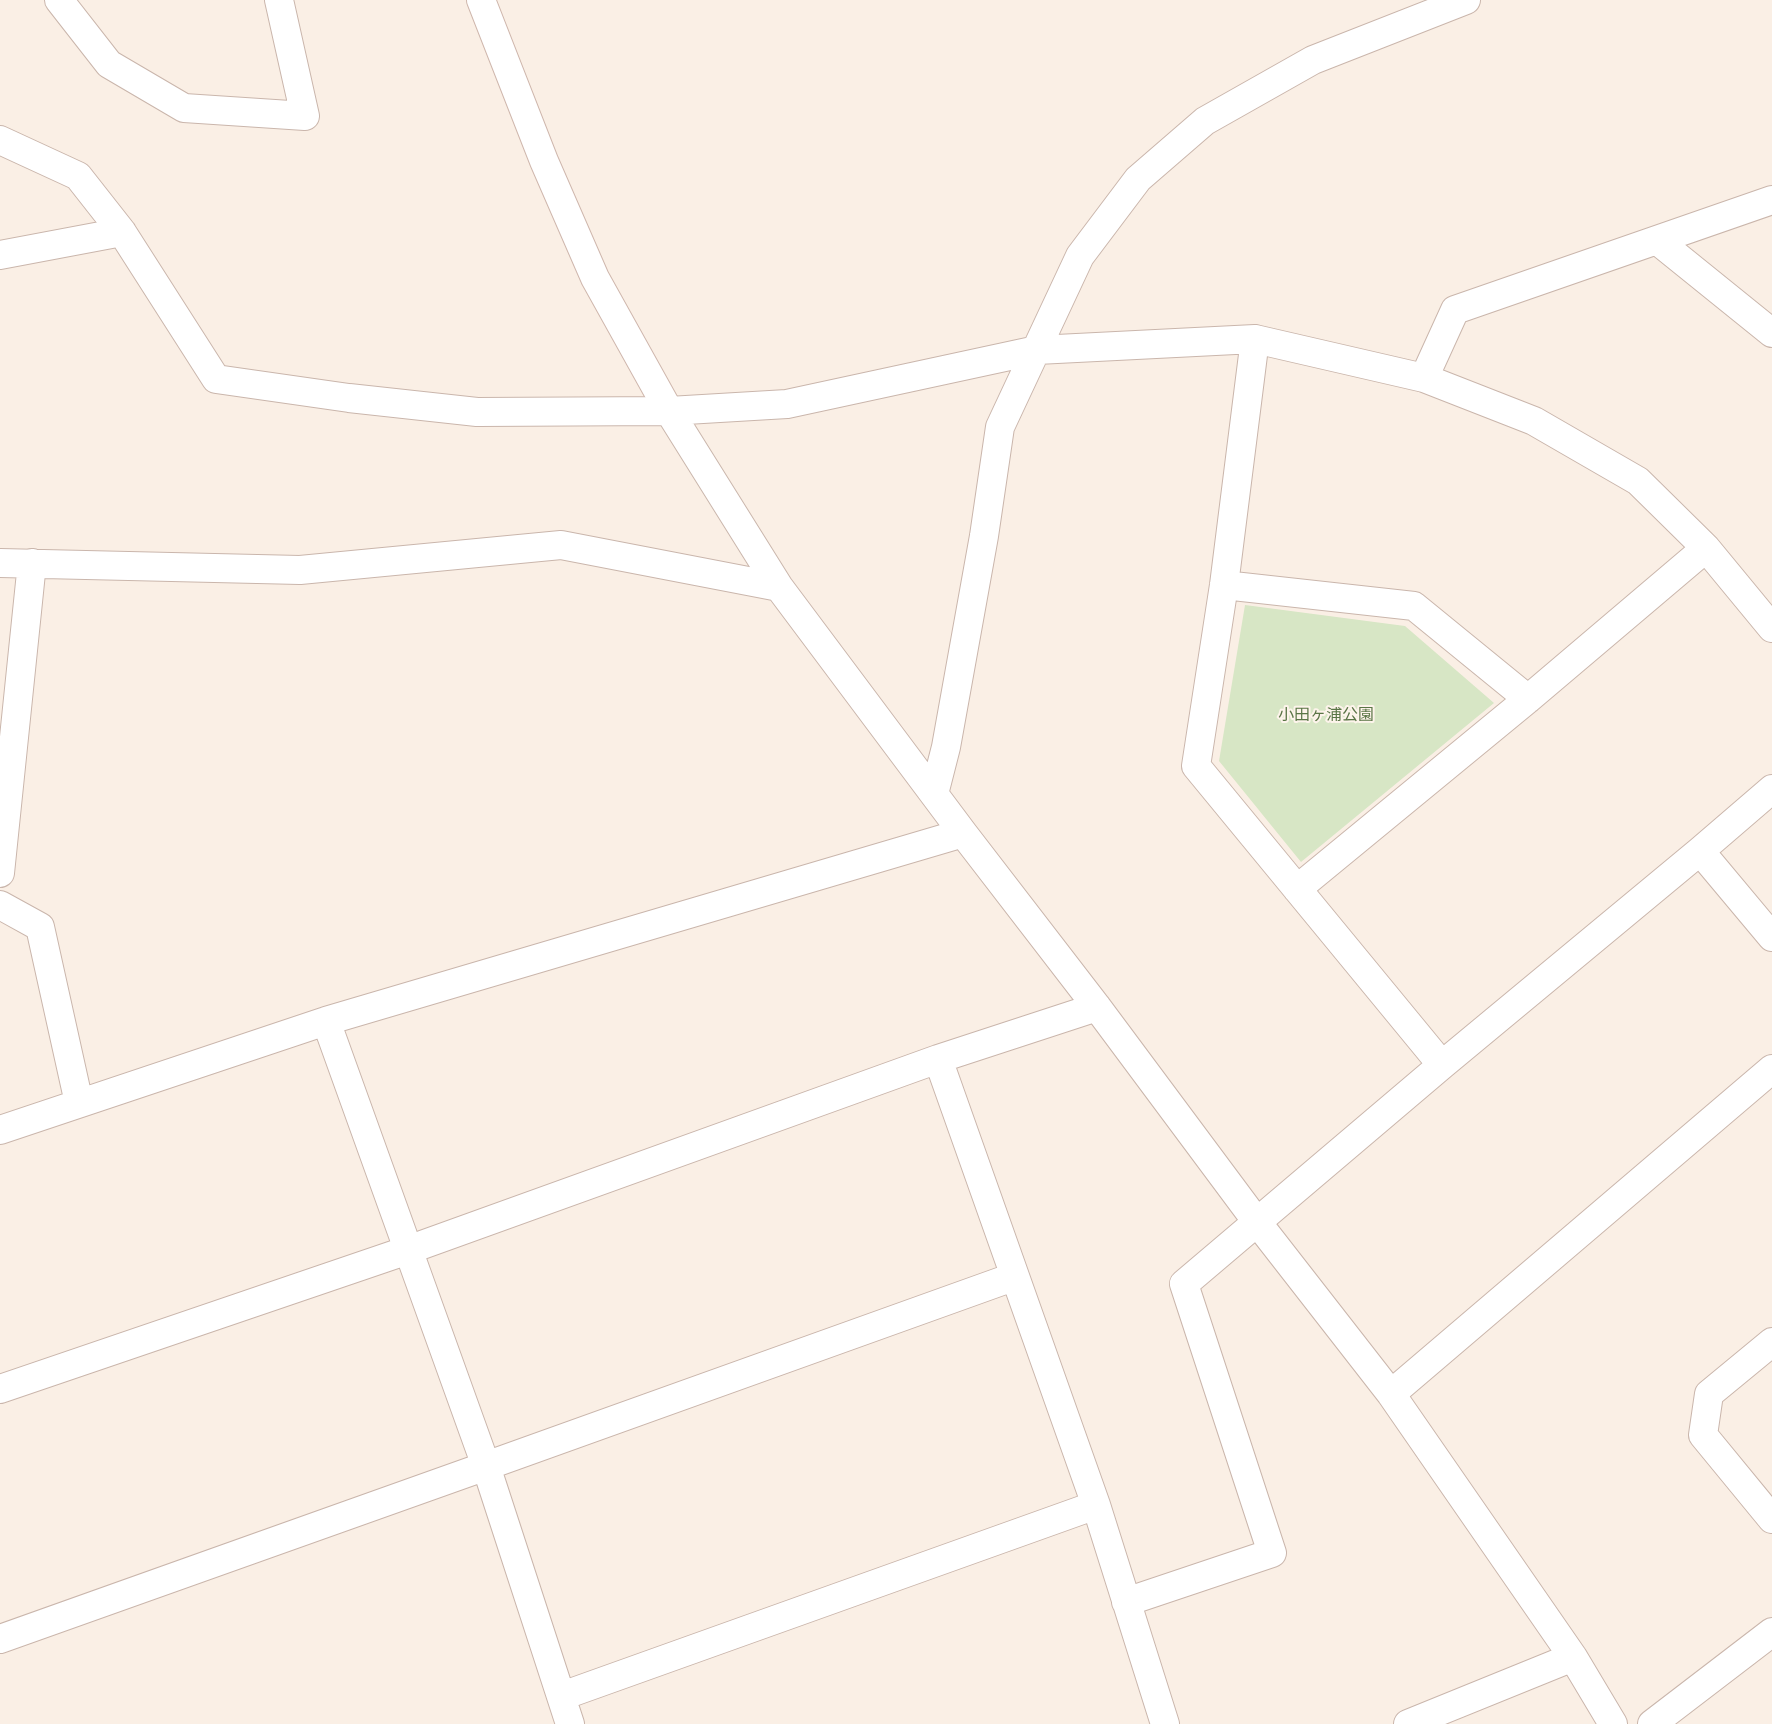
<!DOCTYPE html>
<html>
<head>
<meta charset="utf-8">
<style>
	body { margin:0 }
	canvas { display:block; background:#faefe5 }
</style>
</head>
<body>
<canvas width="1772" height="1724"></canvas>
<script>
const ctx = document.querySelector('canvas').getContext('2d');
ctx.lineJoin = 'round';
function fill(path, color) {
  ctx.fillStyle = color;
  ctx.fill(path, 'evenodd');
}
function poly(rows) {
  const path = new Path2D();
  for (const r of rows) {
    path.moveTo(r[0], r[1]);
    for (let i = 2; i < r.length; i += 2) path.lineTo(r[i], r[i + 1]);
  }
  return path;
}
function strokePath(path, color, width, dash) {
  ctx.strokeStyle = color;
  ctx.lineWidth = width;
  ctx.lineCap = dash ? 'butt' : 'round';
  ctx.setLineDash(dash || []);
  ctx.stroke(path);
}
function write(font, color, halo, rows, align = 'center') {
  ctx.font = font + ' Cabin,"Noto Sans JP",sans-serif';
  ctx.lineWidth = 4;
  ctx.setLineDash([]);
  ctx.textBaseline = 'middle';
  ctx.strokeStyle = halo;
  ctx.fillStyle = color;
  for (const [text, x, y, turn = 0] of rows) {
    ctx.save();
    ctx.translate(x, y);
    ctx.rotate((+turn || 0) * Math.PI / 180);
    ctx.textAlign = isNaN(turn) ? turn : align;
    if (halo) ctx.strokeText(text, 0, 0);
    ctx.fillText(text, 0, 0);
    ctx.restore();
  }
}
const green = poly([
	[1245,605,1405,626,1494,703,1301,862,1219,761]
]);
const street = poly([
	[59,0,109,64,184,108,305,116,279,0],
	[0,140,78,176,122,232,216,379,349,398,477,412,669,411,787,404,1037,350,1255,339,1424,378,1534,421,1638,481,1706,548,1772,628],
	[1658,241,1772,333],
	[0,255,122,232],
	[1255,339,1224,585,1196,766,1442,1065],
	[1424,378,1455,310,1772,200],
	[669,411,779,587,963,833,1097,1007,1257,1222,1391,1394,1573,1657,1613,1724],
	[0,563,300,570,561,545,779,587],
	[1224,585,1414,606,1528,699],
	[934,794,946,747,984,536,1000,427,1080,256,1138,179,1205,121,1313,60,1466,0],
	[1700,851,1772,937],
	[0,873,32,563],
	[1297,889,1528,699,1706,548],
	[0,905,40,927,79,1103],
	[1097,1007,938,1059,1096,1505,1165,1724],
	[326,1021,486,1466,570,1724],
	[0,1130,326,1021,963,833],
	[1772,1342,1709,1394,1703,1435,1772,1519],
	[0,1389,408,1250,938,1059],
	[1391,1394,1772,1069],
	[1126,1602,1272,1553,1184,1284,1442,1065,1700,851,1772,789],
	[0,1639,486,1466,1013,1277],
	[562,1696,1096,1505],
	[1408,1724,1573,1657],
	[1652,1724,1772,1632]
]);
const secondary = poly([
	[481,0,544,161,595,278,669,411]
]);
const parkNames = [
	["小田ヶ浦公園",1326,715]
];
fill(green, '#d7e6c5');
strokePath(street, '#cab6ac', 30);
strokePath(secondary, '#cfb7ad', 30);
strokePath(street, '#fff', 28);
strokePath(secondary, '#fff', 28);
write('16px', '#5a7546', '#fdf4eb', parkNames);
</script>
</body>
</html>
